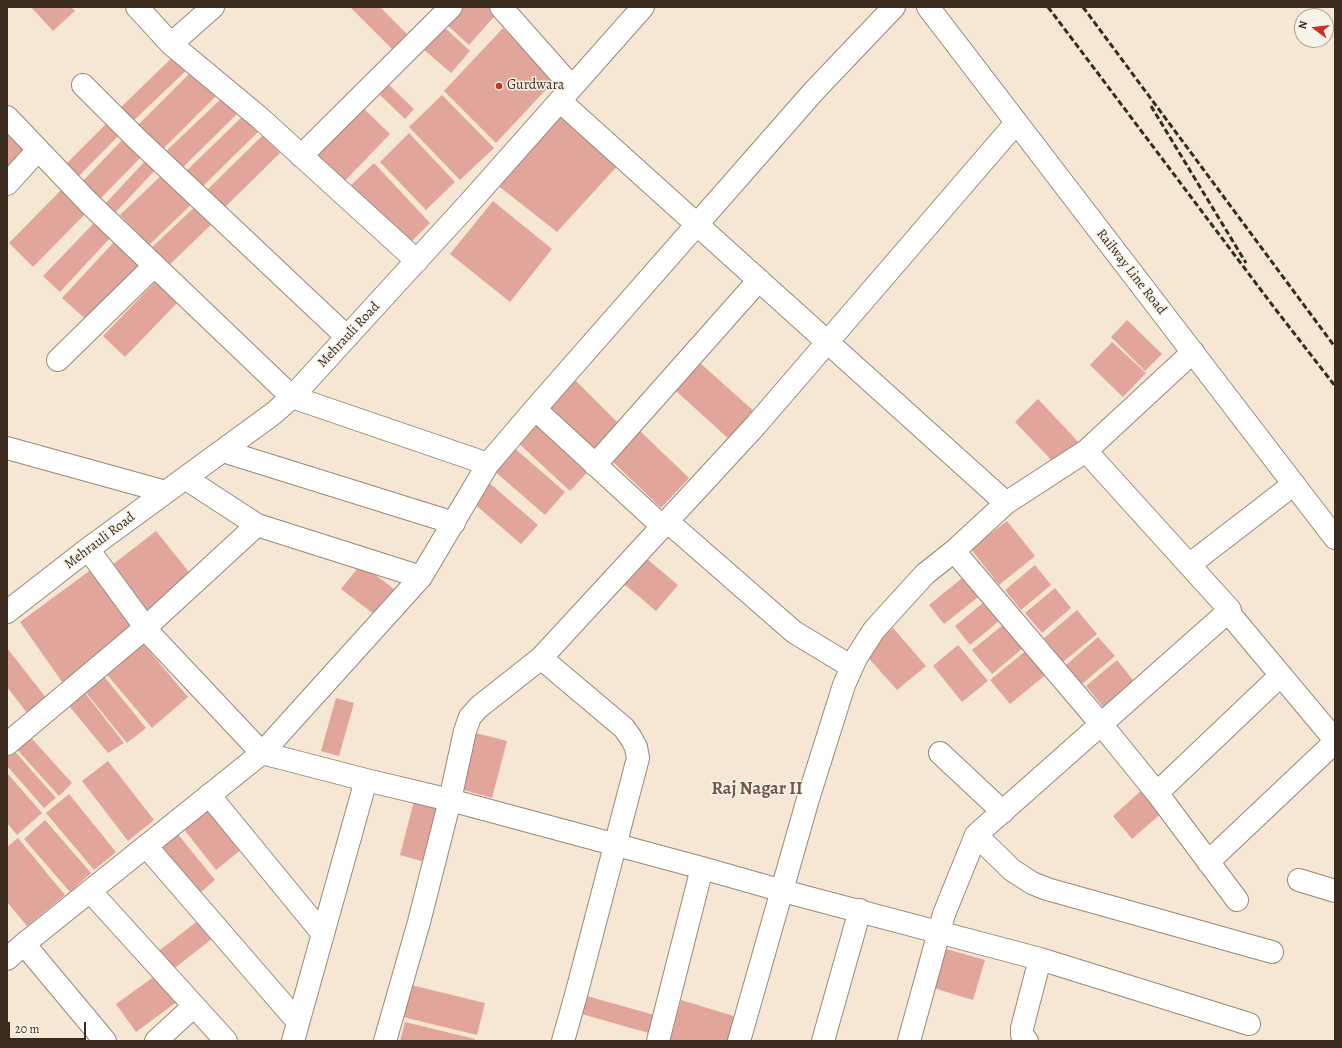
<!DOCTYPE html>
<html>
<head>
<meta charset="utf-8">
<style>
	body { margin:0 }
	#map { position:relative; width:1342px; height:1048px; overflow:hidden; background:#f6e7d4; font-family:Alegreya,serif }
	canvas { display:block }
	.frame { position:absolute; inset:0; border:8px solid #3b2a1e; pointer-events:none }
	.north { position:absolute; left:1294px; top:8px; width:40px; height:40px; box-sizing:border-box; background:#f7f3e8; border:1px solid #aca397; border-radius:50%; rotate:285deg; font-size:11px; font-weight:700; line-height:16px; text-align:center; color:#3b2a1e }
	.north::after { content:''; display:block; margin:auto; width:14px; height:18px; background:#c8321e; clip-path:polygon(50% 0,100% 100%,50% 72%,0 100%) }
	.scale { position:absolute; left:8px; top:1022px; width:78px; height:18px; box-sizing:border-box; border:2px solid #3b2a1e; border-top:0; padding-left:5px; font-size:12px; line-height:14px; white-space:nowrap; color:#3b2a1e; -webkit-text-stroke:3px #f7f3e8; paint-order:stroke }
</style>
</head>
<body>
<div id="map">
<canvas width="1342" height="1048"></canvas>
<div class="frame"></div>
<div class="north">N</div>
<div class="scale">20 m</div>
</div>
<script>
const ctx = document.querySelector('canvas').getContext('2d');
ctx.lineJoin = 'round';
function fill(path, color) {
  ctx.fillStyle = color;
  ctx.fill(path, 'evenodd');
}
function poly(rows) {
  const path = new Path2D();
  for (const r of rows) {
    path.moveTo(r[0], r[1]);
    for (let i = 2; i < r.length; i += 2) path.lineTo(r[i], r[i + 1]);
  }
  return path;
}
function strokePath(path, color, width, dash) {
  ctx.strokeStyle = color;
  ctx.lineWidth = width;
  ctx.lineCap = dash ? 'butt' : 'round';
  ctx.setLineDash(dash || []);
  ctx.stroke(path);
}
function write(font, color, halo, rows, align = 'center') {
  ctx.font = font + ' Alegreya,serif';
  ctx.lineWidth = 3;
  ctx.setLineDash([]);
  ctx.textBaseline = 'middle';
  ctx.strokeStyle = halo;
  ctx.fillStyle = color;
  for (const [text, x, y, turn = 0] of rows) {
    ctx.save();
    ctx.translate(x, y);
    ctx.rotate((+turn || 0) * Math.PI / 180);
    ctx.textAlign = isNaN(turn) ? turn : align;
    if (halo) ctx.strokeText(text, 0, 0);
    ctx.fillText(text, 0, 0);
    ctx.restore();
  }
}
const building = poly([
	[31,7,71,7,75,11,53,31],
	[350,7,380,7,408,35,393,50],
	[461,7,495,7,499,11,469,45,446,24],
	[443,26,470,51,451,73,423,49],
	[503,28,554,81,496,143,444,91],
	[179,51,192,65,129,125,116,112],
	[195,68,219,93,156,156,132,131],
	[386,82,414,109,405,119,377,92],
	[442,95,494,148,460,180,409,127],
	[223,97,238,113,177,173,161,156],
	[362,107,390,134,341,185,314,158],
	[563,114,620,163,557,232,496,184],
	[243,116,258,132,196,193,180,177],
	[109,121,121,133,76,179,64,166],
	[7,130,30,156,7,176],
	[409,133,455,182,426,210,380,162],
	[263,135,280,153,219,213,201,196],
	[126,136,144,154,99,200,82,182],
	[147,159,157,168,114,214,104,205],
	[374,163,430,223,406,247,347,189],
	[166,171,195,201,149,245,120,215],
	[65,186,89,210,33,267,9,243],
	[493,201,552,249,510,302,450,254],
	[199,203,215,221,165,269,148,251],
	[94,223,110,238,60,292,43,276],
	[115,241,143,267,91,324,62,298],
	[156,281,178,302,125,357,103,336],
	[1127,320,1162,354,1145,371,1111,337],
	[1112,342,1146,373,1123,397,1090,365],
	[700,363,756,413,731,441,675,390],
	[570,375,618,423,593,449,544,403],
	[1038,399,1081,445,1058,467,1015,422],
	[537,413,594,465,570,491,514,439],
	[640,431,689,478,661,508,612,461],
	[512,446,565,492,545,515,492,469],
	[487,481,538,525,521,544,471,501],
	[1007,521,1035,556,999,585,971,549],
	[156,531,193,577,148,612,112,565],
	[640,553,678,585,656,611,618,579],
	[361,564,398,592,379,618,341,589],
	[1035,565,1051,585,1021,610,1005,590],
	[92,569,138,632,65,686,20,622],
	[966,575,982,594,944,624,929,605],
	[1055,588,1071,608,1042,633,1025,613],
	[989,598,1004,617,970,645,955,626],
	[1077,610,1097,634,1063,662,1044,638],
	[1009,620,1028,644,992,674,972,650],
	[893,628,926,666,897,690,864,653],
	[1098,637,1115,656,1082,684,1066,665],
	[140,640,188,697,152,728,104,671],
	[958,645,988,681,962,702,933,666],
	[7,648,47,699,28,714,7,687],
	[1028,649,1048,673,1010,704,990,680],
	[1117,660,1136,684,1105,709,1086,686],
	[102,674,146,728,127,743,83,689],
	[81,688,124,743,108,753,65,701],
	[336,698,354,703,339,756,321,751],
	[25,731,72,783,59,796,12,744],
	[472,732,507,741,492,798,457,788],
	[11,747,56,798,44,808,7,766,7,751],
	[108,761,154,820,128,841,82,781],
	[7,773,42,813,17,835,7,823],
	[1144,788,1164,811,1132,839,1113,816],
	[69,794,116,852,94,870,46,813],
	[414,801,446,810,432,864,400,855],
	[204,803,242,849,216,870,179,823],
	[45,820,91,873,70,892,24,839],
	[172,827,215,880,195,897,152,845],
	[18,838,65,895,27,926,7,902,7,847],
	[203,917,217,935,167,974,152,956],
	[939,947,985,960,973,1000,927,986],
	[159,973,178,1001,136,1032,116,1004],
	[411,985,485,1003,477,1035,403,1017],
	[583,995,658,1016,652,1034,578,1013],
	[681,1000,737,1017,730,1041,670,1041],
	[405,1022,475,1039,474,1041,400,1041]
]);
const minor = poly([
	[137,7,171,44,260,118,417,261],
	[501,7,572,87],
	[928,7,1335,538],
	[171,44,213,7],
	[83,85,137,139,347,337],
	[560,101,1006,503],
	[7,117,89,203,292,397,488,464],
	[301,156,451,7],
	[7,184,38,150],
	[58,360,154,266],
	[535,409,662,526],
	[7,448,166,492],
	[223,451,454,523],
	[595,465,759,280],
	[667,521,794,632,852,667],
	[257,525,421,577],
	[88,549,151,635,262,753,366,780,450,800,465,731,470,717,479,707,541,658,756,425,1016,123],
	[954,551,1101,724,1157,793,1237,900],
	[1189,565,1294,484],
	[7,612,88,549,274,413,292,397,472,200,643,7],
	[1228,612,1335,740],
	[541,658,624,728,631,738,636,747,638,758,576,995,563,1041],
	[7,744,145,628,257,525,185,478],
	[940,753,1003,812],
	[1157,793,1281,675],
	[209,795,323,934],
	[976,835,1012,870,1032,883,1047,889,1272,952],
	[146,846,298,1022],
	[1208,862,1335,742],
	[1299,880,1335,891],
	[90,891,226,1041],
	[7,959,24,944],
	[105,1041,24,944,262,753,421,577,488,464,535,409,814,91,894,7],
	[156,1041,194,1006],
	[293,1041,366,780],
	[385,1041,419,922,450,800,702,868,783,891,1040,959,1249,1024],
	[658,1041,702,868],
	[739,1041,808,799,844,685,856,658,874,630,925,574,954,551,1006,503,1086,451],
	[823,1041,860,910],
	[909,1041,944,914,976,835,1230,610,1086,451,1193,352],
	[1027,1041,1022,1035,1022,1028,1040,959]
]);
const rail = poly([
	[1048,7,1273,306,1335,386],
	[1083,7,1335,347],
	[1151,106,1246,263]
]);
const markers = [
	[499,86,4,"#c8321e"]
];
const poiNames = [
	["Gurdwara",507,86]
];
const streetNames = [
	["Railway Line Road",1131,272,52],
	["Mehrauli Road",349,335,-47],
	["Mehrauli Road",100,541,-37]
];
const districtNames = [
	["Raj Nagar II",757,790]
];
fill(building, '#e1a59c');
strokePath(minor, '#988879', 24);
strokePath(minor, '#fff', 22);
strokePath(rail, '#3b2a1e', 3, [6, 3]);
for (const [x, y, r, color] of markers) {
  const dot = new Path2D();
  dot.arc(x, y, r, 0, 2 * Math.PI);
  ctx.fillStyle = color;
  ctx.fill(dot);
  strokePath(dot, '#f7f3e8', 1.5);
}
write('14px', '#3b2a1e', '#f7f3e8', poiNames, 'left');
write('14px', '#3b2a1e', '#f7f3e8', streetNames);
write('bold 18px', '#75554a', '#f7f3e8', districtNames);
</script>
</body>
</html>
